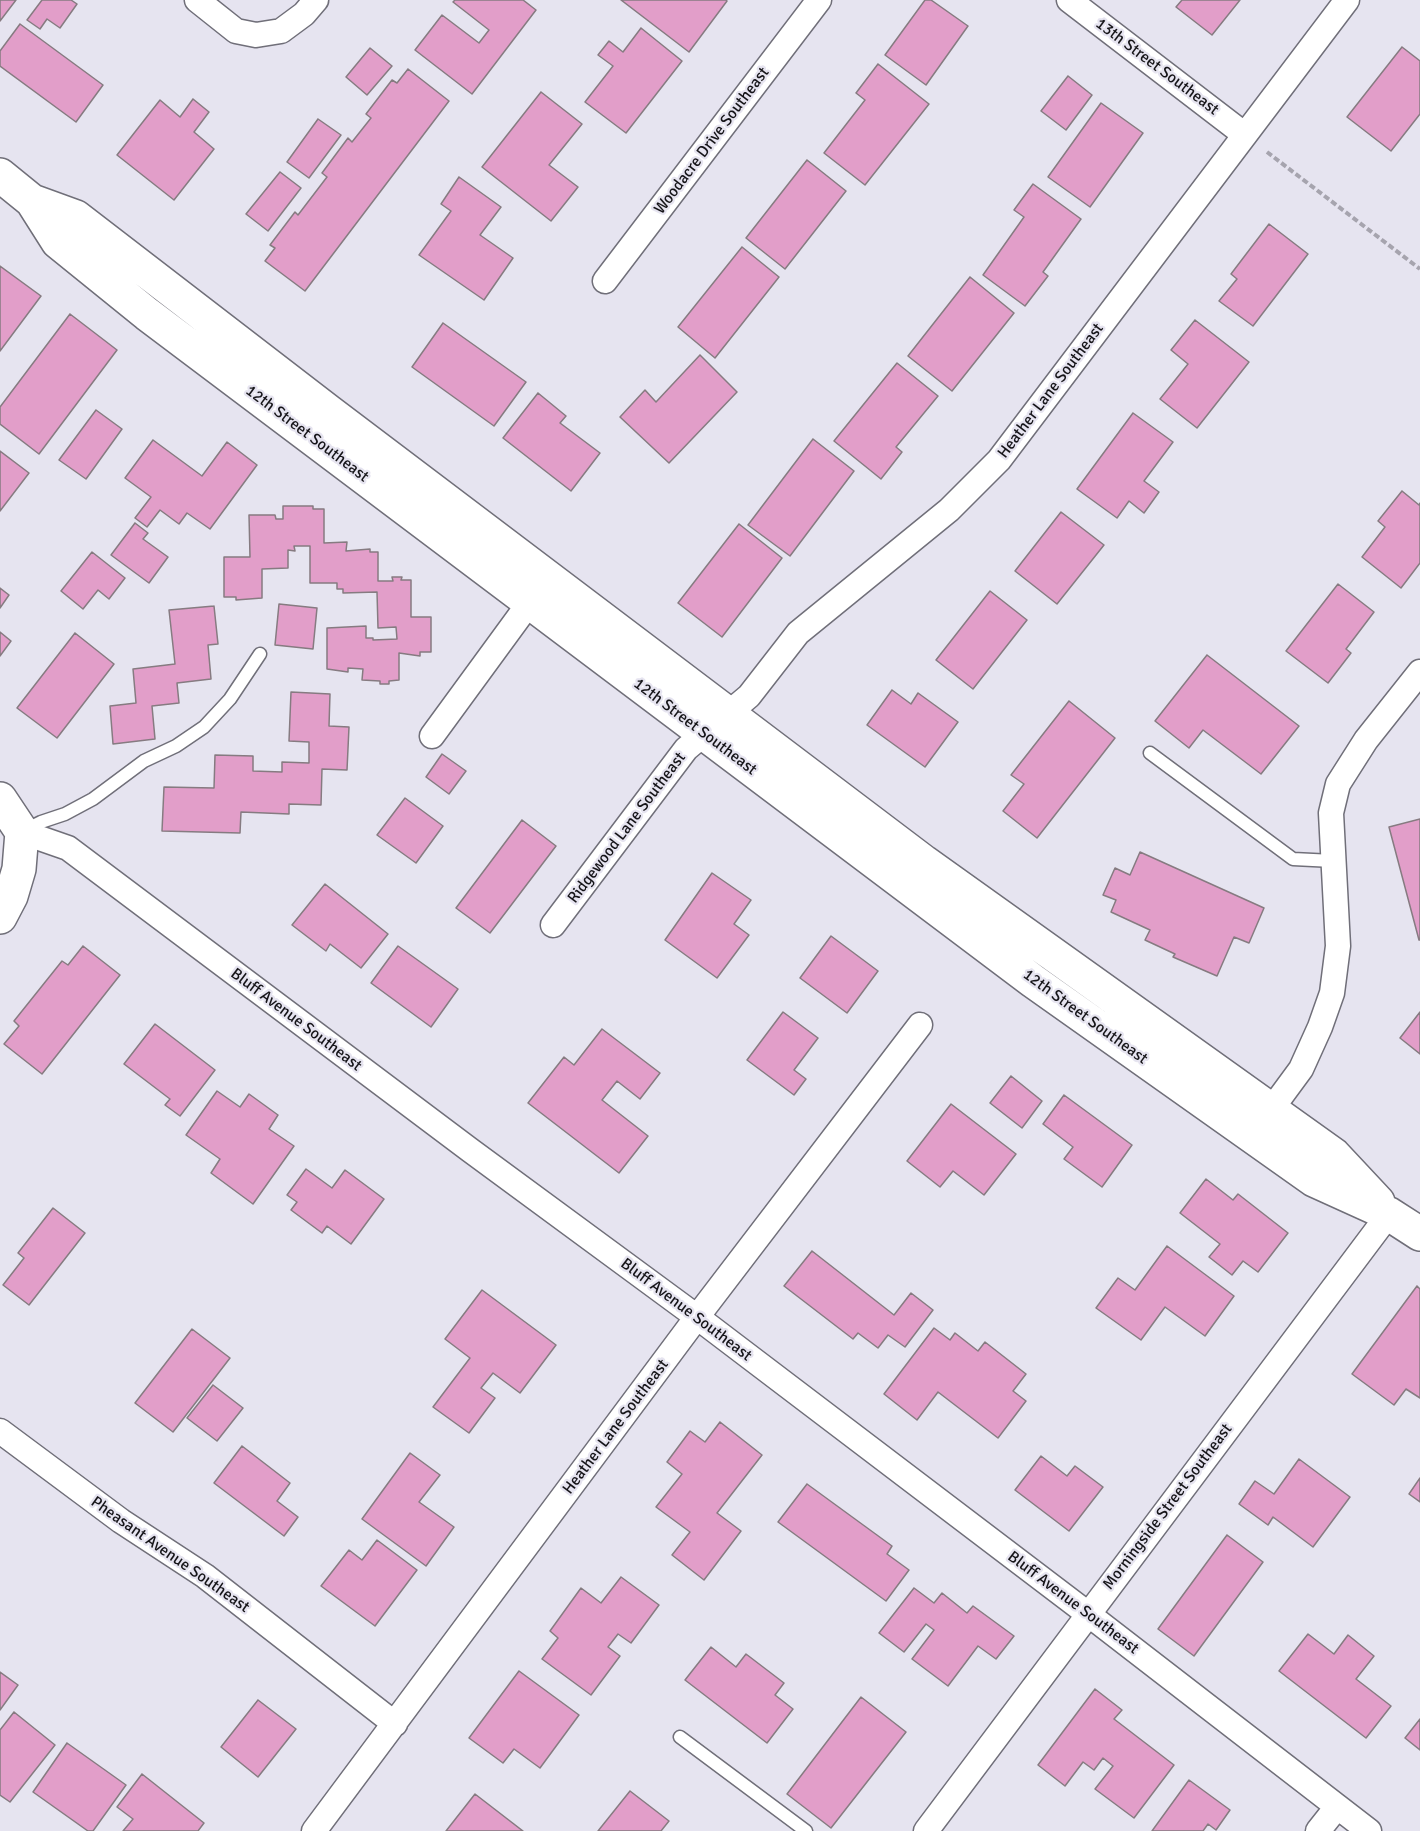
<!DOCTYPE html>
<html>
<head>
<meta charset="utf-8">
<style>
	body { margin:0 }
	canvas { display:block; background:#e6e4f0 }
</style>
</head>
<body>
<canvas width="1420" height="1831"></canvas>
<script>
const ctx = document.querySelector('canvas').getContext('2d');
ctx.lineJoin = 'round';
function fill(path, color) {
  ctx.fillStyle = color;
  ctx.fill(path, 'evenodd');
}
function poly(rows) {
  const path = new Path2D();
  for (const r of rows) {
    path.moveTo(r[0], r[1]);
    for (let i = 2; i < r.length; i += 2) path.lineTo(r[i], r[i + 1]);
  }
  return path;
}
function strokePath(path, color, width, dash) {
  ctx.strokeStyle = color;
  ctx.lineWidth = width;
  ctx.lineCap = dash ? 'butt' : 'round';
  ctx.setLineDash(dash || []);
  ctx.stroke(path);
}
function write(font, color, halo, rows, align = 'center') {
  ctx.font = font + ' Signika,sans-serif';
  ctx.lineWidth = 4.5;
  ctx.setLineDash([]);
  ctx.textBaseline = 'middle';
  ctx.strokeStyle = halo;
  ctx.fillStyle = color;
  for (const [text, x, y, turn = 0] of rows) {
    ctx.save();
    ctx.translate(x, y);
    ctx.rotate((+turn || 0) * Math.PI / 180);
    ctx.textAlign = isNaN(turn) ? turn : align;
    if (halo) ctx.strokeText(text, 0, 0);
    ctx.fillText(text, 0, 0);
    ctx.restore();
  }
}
const building = poly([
	[0,0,16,0,0,21,0,0],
	[42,0,71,0,77,4,60,28,47,19,40,29,27,20,42,0],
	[455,0,523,0,536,10,472,94,415,50,442,15,479,43,489,30,453,2,455,0],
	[621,0,726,0,727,1,689,52,621,0],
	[925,0,931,0,968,26,926,85,885,55,925,0],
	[1182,0,1240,0,1212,35,1176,7,1182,0],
	[20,24,103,85,76,122,0,66,0,51,20,24],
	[641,28,682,61,626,133,585,102,613,66,598,55,609,41,623,52,641,28],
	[1402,47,1420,61,1420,114,1391,151,1347,117,1402,47],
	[370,48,392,66,367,95,346,77,370,48],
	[878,64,929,104,865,185,824,153,865,100,856,93,878,64],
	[408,69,449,101,305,291,265,261,275,248,270,245,295,212,298,215,327,177,322,173,348,138,352,142,371,118,366,114,392,80,397,83,408,69],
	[1068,76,1092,95,1066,130,1041,111,1068,76],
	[541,92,582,124,549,165,578,187,551,221,482,167,541,92],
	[193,99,209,112,194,132,214,149,174,200,117,155,160,100,180,117,193,99],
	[1101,103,1143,133,1090,207,1048,177,1101,103],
	[318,119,341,135,309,178,287,162,318,119],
	[807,160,846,191,785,269,746,238,807,160],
	[280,172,301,188,268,231,246,214,280,172],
	[459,177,501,207,480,235,513,258,484,300,419,255,451,211,441,204,459,177],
	[1033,184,1081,219,1043,272,1048,276,1025,306,983,275,1024,217,1014,210,1033,184],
	[1269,224,1308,254,1253,326,1219,301,1237,279,1231,274,1269,224],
	[742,247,779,277,715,358,678,327,742,247],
	[0,266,41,296,0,351,0,266],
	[970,277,1014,313,952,391,908,356,970,277],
	[70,314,117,350,39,454,0,424,0,407,70,314],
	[1195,320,1249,362,1197,428,1160,399,1188,364,1171,350,1195,320],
	[443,323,526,382,494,426,412,367,443,323],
	[700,355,737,392,669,463,620,417,645,390,656,402,700,355],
	[897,363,938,396,896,447,902,452,881,479,834,441,897,363],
	[538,393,566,416,560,423,600,453,571,491,503,438,538,393],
	[96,410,122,429,86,479,59,460,96,410],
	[1133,413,1173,442,1144,481,1159,492,1144,513,1129,501,1117,518,1077,489,1133,413],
	[813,439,854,471,790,556,748,525,813,439],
	[153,440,202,476,227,442,257,465,210,529,187,513,179,524,160,510,147,527,135,518,151,497,125,478,153,440],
	[0,451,29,473,0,511,0,451],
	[1402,491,1419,505,1420,503,1420,563,1401,588,1362,557,1385,527,1378,521,1402,491],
	[283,506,313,506,313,509,324,509,324,543,347,542,346,551,370,549,370,552,378,552,378,581,393,581,392,577,402,577,401,580,411,580,411,617,431,617,431,652,420,652,420,656,399,653,399,680,389,681,389,684,380,684,380,681,362,680,363,669,348,668,348,672,327,669,327,628,366,626,366,638,373,638,373,640,397,639,396,627,378,628,377,592,343,593,343,589,337,589,337,583,310,583,310,546,294,546,295,551,288,550,288,568,262,569,262,598,236,600,236,597,224,597,224,557,250,557,249,515,275,515,276,519,283,519,283,506],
	[1061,512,1104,545,1057,604,1015,571,1061,512],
	[135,523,148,533,143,539,168,557,149,583,111,555,135,523],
	[739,524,782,558,722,637,678,603,739,524],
	[92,552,125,578,109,599,98,590,83,609,61,591,92,552],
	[1338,584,1374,612,1346,649,1351,653,1328,683,1286,651,1338,584],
	[0,588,9,595,0,608,0,588],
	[990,591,1027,620,973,689,936,660,990,591],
	[279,604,317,608,313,649,275,645,279,604],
	[214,606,218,644,208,645,211,679,177,683,179,703,152,706,155,739,113,744,110,706,136,703,133,669,175,664,169,610,214,606],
	[0,632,11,641,0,656,0,632],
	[75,633,114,664,57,738,17,708,75,633],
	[1207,655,1299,726,1261,774,1203,730,1189,748,1155,721,1207,655],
	[892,690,911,704,918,693,958,722,925,767,867,725,892,690],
	[291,692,330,694,329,726,349,727,347,770,322,769,321,805,289,804,289,814,241,812,240,833,162,831,164,787,214,788,215,755,253,756,253,771,282,772,282,762,309,763,309,742,289,741,291,692],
	[1069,701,1115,738,1037,838,1003,811,1024,784,1011,775,1069,701],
	[442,754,466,771,449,794,426,777,442,754],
	[405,798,443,826,416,863,377,835,405,798],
	[1420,819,1420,940,1419,940,1389,827,1420,819],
	[522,820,556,846,490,933,456,908,522,820],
	[1140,852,1264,908,1249,943,1234,937,1217,976,1173,957,1175,954,1145,940,1150,930,1111,912,1116,900,1103,895,1115,868,1130,875,1140,852],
	[712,873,751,900,734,924,749,935,717,978,665,940,712,873],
	[325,884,388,934,361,968,330,944,326,951,292,925,325,884],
	[831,936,878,971,847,1013,800,978,831,936],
	[83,946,120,975,42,1074,4,1044,19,1026,14,1021,62,961,68,965,83,946],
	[398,946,458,989,431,1027,371,983,398,946],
	[783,1012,818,1038,794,1070,806,1079,794,1095,747,1060,783,1012],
	[1420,1012,1420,1054,1400,1038,1420,1012],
	[155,1024,215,1070,180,1116,165,1105,170,1099,124,1064,155,1024],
	[602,1029,660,1073,640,1099,617,1081,602,1100,648,1136,619,1173,528,1103,564,1057,574,1065,602,1029],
	[1011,1076,1042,1101,1022,1128,990,1103,1011,1076],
	[217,1091,240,1107,249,1094,278,1115,269,1129,294,1146,253,1204,211,1173,220,1159,186,1135,217,1091],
	[1064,1095,1132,1145,1102,1187,1064,1159,1073,1147,1043,1124,1064,1095],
	[951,1104,1016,1154,984,1195,953,1171,940,1187,907,1161,951,1104],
	[306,1169,332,1188,345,1170,384,1199,351,1244,327,1226,322,1233,291,1210,297,1202,287,1195,306,1169],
	[1206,1179,1233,1200,1238,1194,1288,1233,1258,1272,1243,1261,1232,1275,1209,1257,1220,1244,1180,1213,1206,1179],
	[53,1208,85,1233,29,1305,3,1285,24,1258,18,1253,53,1208],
	[1167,1246,1234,1296,1205,1336,1165,1307,1141,1340,1096,1308,1118,1278,1135,1290,1167,1246],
	[812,1251,894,1315,911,1293,933,1310,905,1347,888,1335,878,1348,858,1333,853,1339,784,1286,812,1251],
	[1417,1286,1420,1289,1420,1398,1406,1389,1394,1405,1352,1374,1417,1286],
	[482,1290,556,1345,520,1393,493,1373,481,1388,495,1398,469,1433,433,1407,470,1358,445,1339,482,1290],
	[934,1328,950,1340,955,1333,978,1351,985,1342,1026,1374,1013,1391,1026,1401,998,1438,938,1392,917,1420,884,1394,934,1328],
	[192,1329,230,1358,173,1432,135,1403,192,1329],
	[213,1385,243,1408,217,1441,187,1418,213,1385],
	[720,1422,762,1455,717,1513,741,1531,704,1580,672,1555,690,1532,656,1507,682,1474,667,1462,690,1431,705,1442,720,1422],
	[242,1446,290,1483,277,1501,298,1517,284,1536,214,1483,242,1446],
	[410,1453,440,1475,419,1502,454,1527,426,1566,362,1519,410,1453],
	[1041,1456,1067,1476,1075,1466,1103,1487,1069,1531,1015,1490,1041,1456],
	[1299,1459,1350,1497,1313,1547,1273,1517,1268,1525,1239,1504,1255,1481,1274,1494,1299,1459],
	[1420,1478,1420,1502,1409,1494,1420,1478],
	[807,1484,892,1546,887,1554,909,1570,886,1601,778,1522,807,1484],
	[1227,1535,1263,1562,1194,1656,1158,1629,1227,1535],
	[377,1540,417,1570,375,1626,321,1586,349,1550,362,1560,377,1540],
	[621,1577,659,1605,631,1643,618,1634,608,1647,620,1656,591,1695,542,1659,558,1638,550,1631,581,1588,601,1603,621,1577],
	[914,1588,934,1603,942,1593,967,1613,973,1606,1014,1636,996,1659,978,1646,948,1686,912,1659,934,1630,926,1624,904,1652,879,1633,914,1588],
	[1308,1634,1334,1654,1348,1635,1374,1656,1356,1679,1391,1706,1366,1738,1279,1671,1308,1634],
	[711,1647,736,1667,746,1654,784,1683,775,1695,793,1709,767,1743,685,1680,711,1647],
	[519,1671,579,1715,540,1768,514,1749,503,1763,469,1738,519,1671],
	[0,1672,18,1685,0,1710,0,1672],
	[1095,1689,1122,1710,1114,1719,1174,1765,1134,1818,1095,1789,1113,1766,1103,1758,1094,1770,1083,1762,1065,1786,1038,1765,1095,1689],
	[861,1697,906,1732,831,1828,787,1794,861,1697],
	[258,1700,296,1729,258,1777,221,1747,258,1700],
	[14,1712,55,1745,10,1802,0,1795,0,1730,14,1712],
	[1420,1719,1420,1750,1405,1738,1420,1719],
	[67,1743,126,1785,93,1831,88,1831,33,1792,67,1743],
	[142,1774,204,1823,198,1831,123,1831,133,1819,117,1807,142,1774],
	[1189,1780,1230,1810,1216,1830,1208,1824,1203,1831,1152,1831,1189,1780],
	[630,1791,669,1821,661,1831,598,1831,630,1791],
	[475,1794,523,1831,446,1831,475,1794]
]);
const path = poly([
	[1267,152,1420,269]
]);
const lane = poly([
	[1150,753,1293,859,1333,861],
	[23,831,41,822,65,814,93,799,144,761,176,746,204,727,230,699,260,654],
	[680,1737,806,1831]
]);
const street = poly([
	[197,0,236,31,256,35,281,31,304,14,316,0],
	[1069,0,1245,135],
	[605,281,819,0],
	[432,736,530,602],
	[22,832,68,848,470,1150,697,1317,1088,1614,1369,1831],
	[553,925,686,749,749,696,798,633,949,510,999,460,1347,0],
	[1262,1122,1301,1069,1320,1027,1332,993,1338,946,1331,813,1338,784,1366,740,1420,672],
	[0,1431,121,1521,205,1576,395,1724],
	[314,1831,697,1317,920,1025],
	[926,1831,1389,1214],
	[1318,1831,1337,1807]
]);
const secondary = poly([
	[0,175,32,201,58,242,147,314,1033,981,1314,1180,1389,1214,1420,1234],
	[32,201,76,217,328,411,924,862,1334,1155,1378,1202],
	[0,799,22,832,19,869,11,896,0,917]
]);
const streetNames = [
	["13th Street Southeast",1157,67,37],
	["Woodacre Drive Southeast",712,141,-53],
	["Heather Lane Southeast",1051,391,-53],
	["12th Street Southeast",307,434,37],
	["12th Street Southeast",695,727,37],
	["Ridgewood Lane Southeast",627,828,-53],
	["12th Street Southeast",1085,1017,36],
	["Bluff Avenue Southeast",296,1020,37],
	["Bluff Avenue Southeast",686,1310,37],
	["Heather Lane Southeast",616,1427,-53],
	["Morningside Street Southeast",1168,1507,-53],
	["Pheasant Avenue Southeast",170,1555,35],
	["Bluff Avenue Southeast",1073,1603,37]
];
fill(building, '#e29ec9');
strokePath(building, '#867b81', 1.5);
strokePath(lane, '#706f79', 15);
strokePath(street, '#706f79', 27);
strokePath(secondary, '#706f79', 36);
strokePath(path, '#a6a4ae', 4, [6, 3]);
strokePath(lane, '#fff', 12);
strokePath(street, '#fff', 24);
strokePath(secondary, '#fff', 33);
write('16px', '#161519', '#e6e4f0', streetNames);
</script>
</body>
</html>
